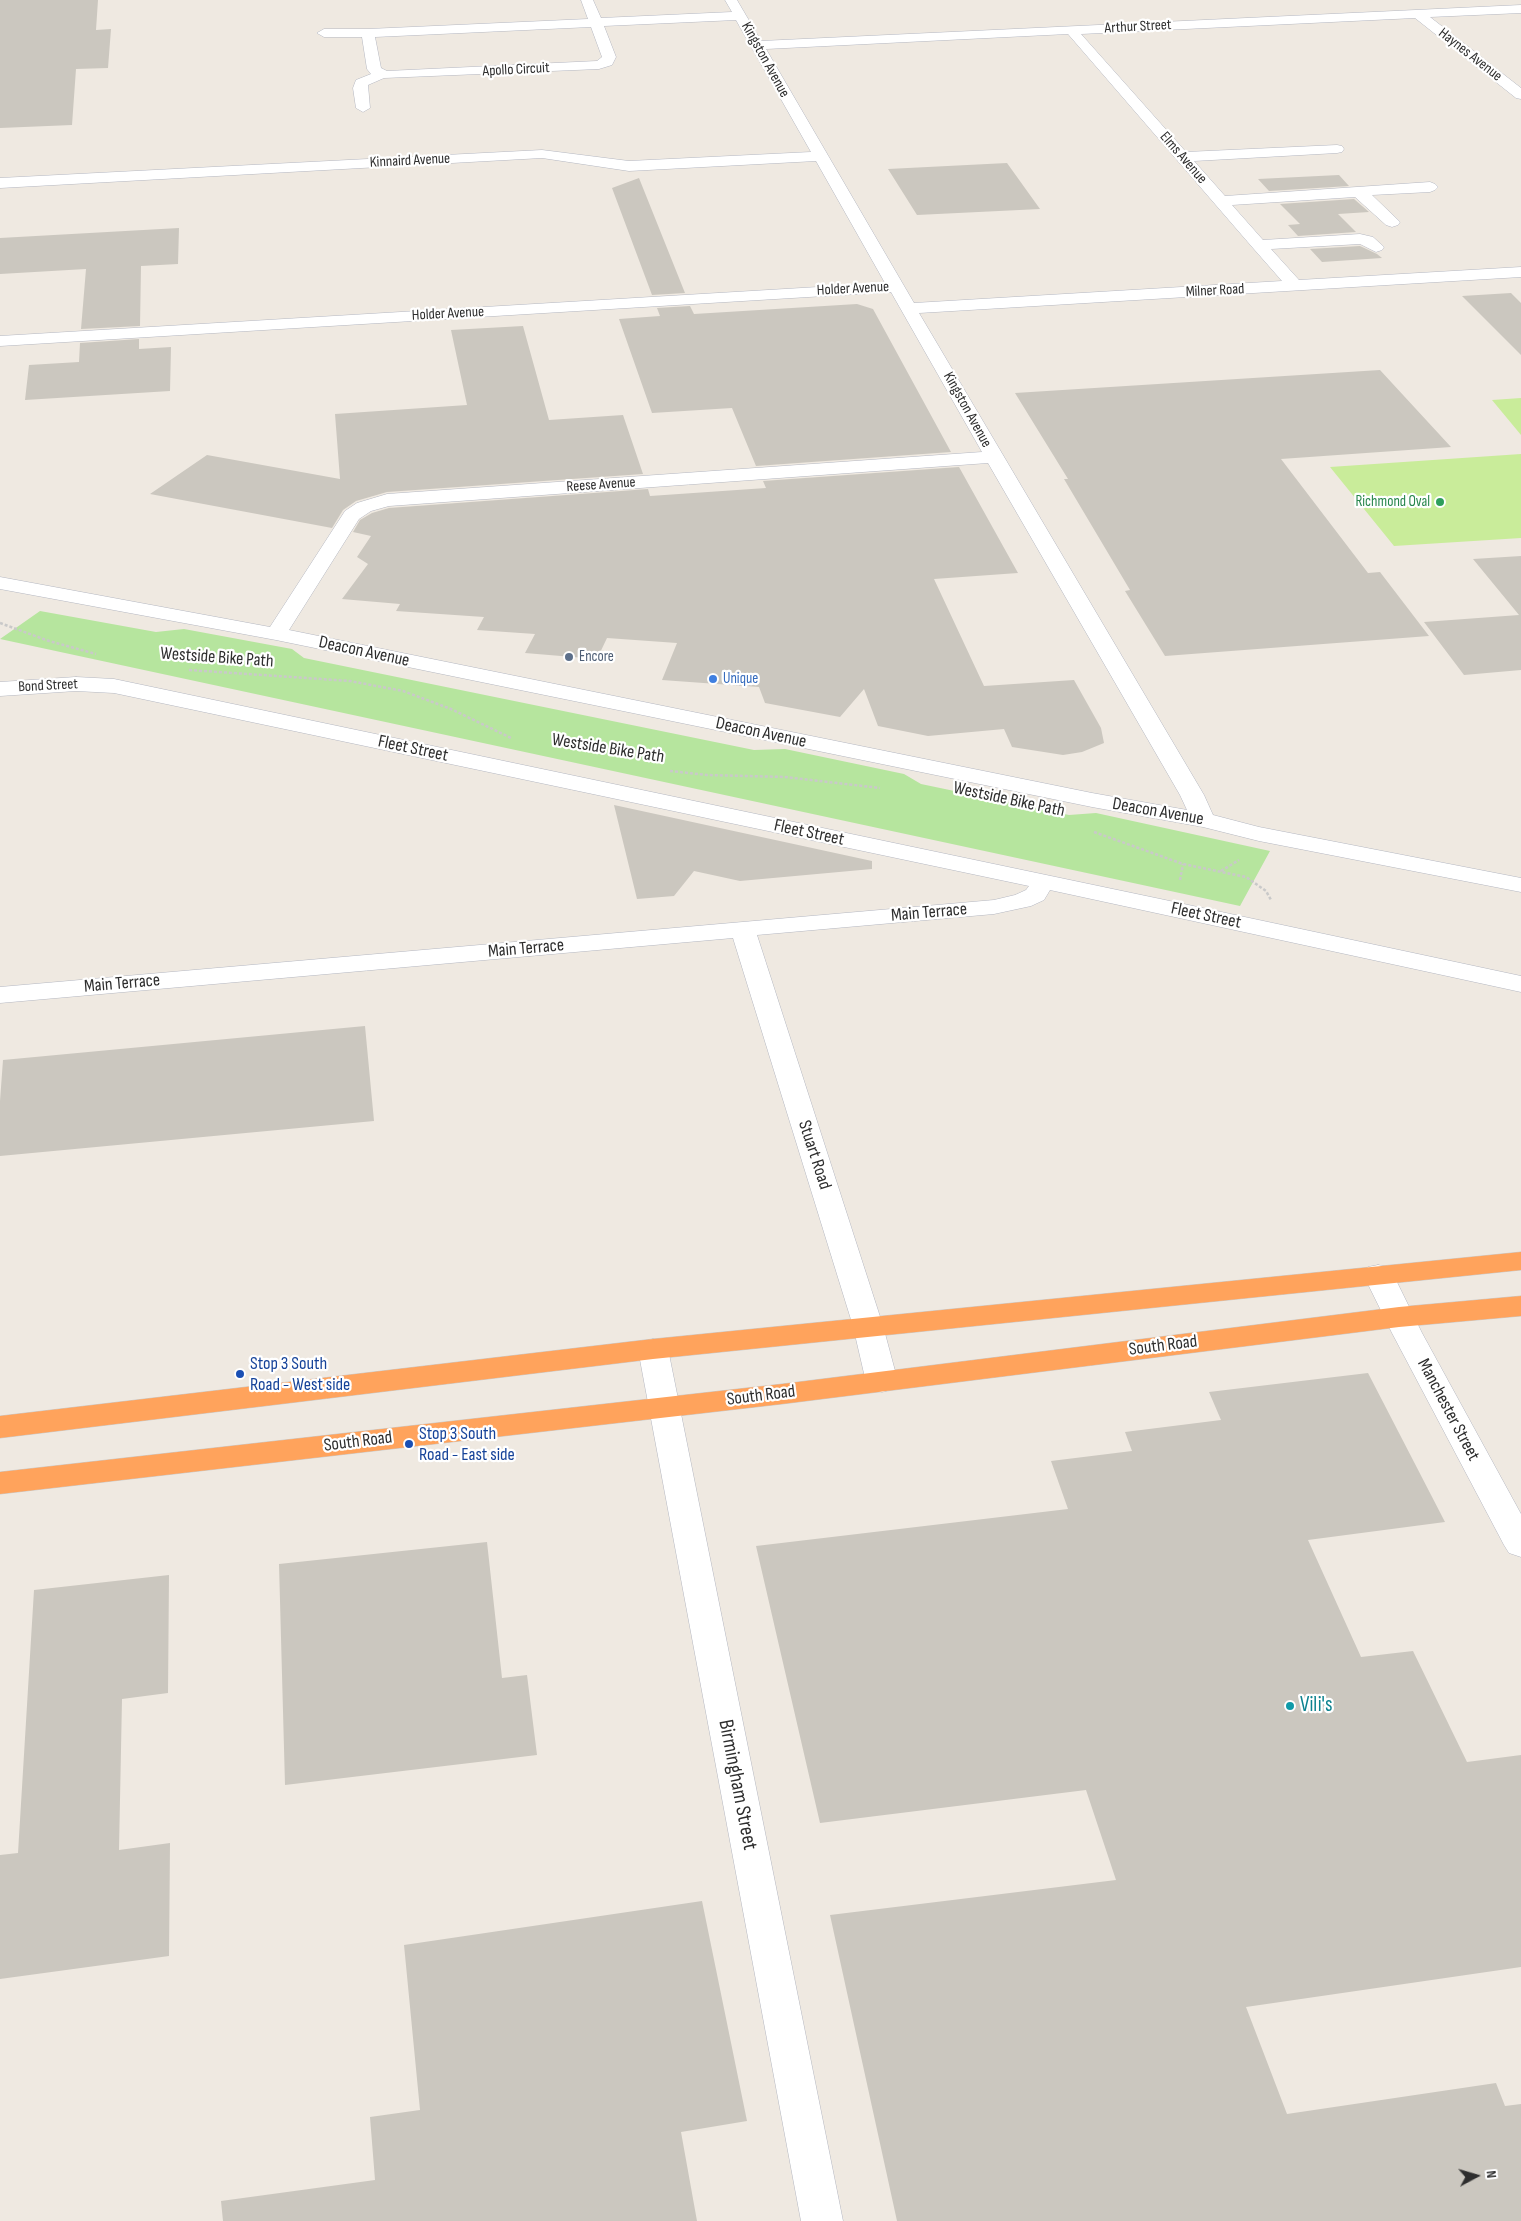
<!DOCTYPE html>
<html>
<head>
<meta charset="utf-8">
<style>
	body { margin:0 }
	#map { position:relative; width:1521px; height:2221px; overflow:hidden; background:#efe9e1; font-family:"Sofia Sans Condensed",sans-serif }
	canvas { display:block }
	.north { position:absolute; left:1451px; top:2151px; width:50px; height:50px; -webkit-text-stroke:4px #fff; paint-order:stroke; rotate:84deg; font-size:14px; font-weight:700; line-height:20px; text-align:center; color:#2e2e2e }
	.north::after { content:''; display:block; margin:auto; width:18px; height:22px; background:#2e2e2e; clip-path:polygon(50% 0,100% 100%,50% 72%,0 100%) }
</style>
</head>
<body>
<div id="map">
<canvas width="1521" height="2221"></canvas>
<div class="north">N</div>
</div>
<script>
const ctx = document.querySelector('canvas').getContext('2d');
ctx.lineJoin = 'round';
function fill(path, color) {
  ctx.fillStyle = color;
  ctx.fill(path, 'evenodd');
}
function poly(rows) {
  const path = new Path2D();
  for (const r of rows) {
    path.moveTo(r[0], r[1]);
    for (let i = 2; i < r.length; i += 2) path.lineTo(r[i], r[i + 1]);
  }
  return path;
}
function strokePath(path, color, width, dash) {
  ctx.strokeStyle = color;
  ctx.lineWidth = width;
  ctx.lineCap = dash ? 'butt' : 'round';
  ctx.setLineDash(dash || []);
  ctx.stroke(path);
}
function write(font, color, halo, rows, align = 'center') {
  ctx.font = font + ' "Sofia Sans Condensed",sans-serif';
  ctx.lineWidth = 4.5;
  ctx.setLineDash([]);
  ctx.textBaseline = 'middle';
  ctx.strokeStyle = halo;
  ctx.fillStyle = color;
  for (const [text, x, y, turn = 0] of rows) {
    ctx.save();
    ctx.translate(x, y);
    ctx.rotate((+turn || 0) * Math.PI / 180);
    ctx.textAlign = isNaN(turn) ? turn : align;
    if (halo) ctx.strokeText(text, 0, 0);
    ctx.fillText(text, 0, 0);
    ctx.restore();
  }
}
const green = poly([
	[40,611,156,632,184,629,292,649,304,658,754,750,785,749,904,774,921,784,1069,815,1096,813,1270,851,1240,906,0,639]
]);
const pitch = poly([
	[1521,398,1521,435,1492,400],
	[1521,454,1521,538,1394,546,1330,467]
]);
const building = poly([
	[0,0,98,0,96,30,111,29,108,68,76,69,72,125,0,128],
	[1007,163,1040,209,917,215,888,169],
	[1339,175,1349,186,1269,191,1258,179],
	[639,178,685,293,652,295,612,188],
	[1354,199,1369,212,1338,214,1356,232,1298,236,1288,225,1300,224,1280,204],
	[179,228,178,264,141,266,140,326,81,329,86,269,0,274,0,238],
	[1360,246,1377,254,1382,258,1322,262,1310,249],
	[1511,293,1521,303,1521,355,1462,296],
	[857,304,873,309,951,452,756,466,732,408,652,413,619,319,660,316,657,308,690,306,694,314],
	[523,326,549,420,623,415,643,474,387,492,356,501,343,510,332,528,150,494,207,455,340,479,335,414,467,405,451,330],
	[139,339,139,349,171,347,170,391,25,400,29,365,79,362,80,343],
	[1380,370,1451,447,1281,459,1368,573,1380,572,1429,636,1165,656,1125,591,1130,590,1064,479,1068,479,1015,393],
	[959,467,1018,573,934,579,984,686,1074,680,1101,728,1104,743,1082,752,1063,755,1012,747,1004,729,928,736,878,726,864,689,840,717,765,703,759,687,662,680,677,643,607,638,597,659,525,653,535,634,477,630,484,617,396,611,400,604,342,599,368,564,357,557,371,536,353,532,360,520,372,513,389,508,648,489,650,496,766,488,763,481],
	[1521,556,1521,670,1464,675,1424,622,1519,615,1473,559],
	[614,805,872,861,872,869,740,881,694,871,674,896,637,899],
	[365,1026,374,1121,0,1156,0,1101,3,1060],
	[1368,1373,1445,1522,1308,1540,1361,1657,1413,1651,1467,1762,1521,1755,1521,1967,1246,2007,1287,2114,1496,2083,1505,2106,1521,2104,1521,2221,897,2221,830,1915,1116,1880,1086,1790,820,1823,756,1546,1068,1509,1051,1461,1132,1451,1125,1432,1221,1420,1209,1392],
	[487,1542,502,1678,527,1675,537,1755,285,1785,279,1564],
	[169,1575,168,1693,122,1699,119,1850,170,1843,169,1956,0,1979,0,1855,18,1853,34,1590],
	[702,1901,747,2121,681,2132,697,2221,223,2221,221,2201,375,2180,370,2117,420,2110,404,1945]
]);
const path = poly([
	[0,623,49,641,96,654],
	[189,670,350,681,403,691,451,709,511,738],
	[670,771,707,775,785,777,880,788],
	[1094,832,1183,864,1246,877,1266,891,1271,900],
	[1221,871,1239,860],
	[1180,880,1183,864]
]);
const minor = poly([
	[581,0,593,0,601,18,732,12,725,0,737,0,761,41,1521,5,1521,13,1430,17,1521,88,1521,99,1516,98,1415,18,1081,34,1186,152,1337,145,1342,146,1344,149,1342,152,1337,153,1194,161,1225,196,1430,182,1435,184,1438,187,1435,190,1430,192,1372,195,1400,222,1398,225,1392,227,1386,225,1355,197,1232,205,1263,240,1360,234,1373,237,1384,247,1382,250,1376,252,1360,244,1271,249,1299,280,1521,267,1521,277,919,313,1204,795,1213,815,1259,827,1521,878,1521,892,1259,841,1203,827,1092,807,276,640,0,589,0,577,270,627,345,511,357,503,387,494,982,452,891,292,0,346,0,336,885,283,816,161,629,171,542,158,0,188,0,178,542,150,629,161,811,152,736,20,604,26,616,57,612,65,599,69,384,78,368,85,370,108,363,112,356,108,353,88,356,80,371,74,367,69,362,37,324,37,317,33,324,29,368,29,588,19,581,0],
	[591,27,602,57,597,61,387,71,381,68,375,37,591,27],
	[1068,34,1253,248,1282,281,914,303,766,49,1068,34],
	[988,463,1180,795,1187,810,1092,793,289,630,359,519,371,511,389,506,988,463],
	[76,677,114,679,1165,900,1521,976,1521,992,1050,890,1044,900,1031,906,994,914,757,935,883,1326,898,1382,893,1389,882,1392,871,1389,866,1382,853,1326,733,938,0,1003,0,987,994,900,1015,895,1026,890,1029,886,114,693,76,691,0,696,0,682,76,677],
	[1378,1265,1388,1267,1393,1274,1422,1333,1521,1514,1521,1557,1509,1553,1504,1545,1392,1333,1363,1274,1368,1267,1378,1265],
	[653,1339,664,1342,668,1349,843,2221,801,2221,638,1349,642,1342,653,1339]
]);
const highway = poly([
	[1521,1252,1521,1270,653,1359,0,1438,0,1416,653,1339,1521,1252],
	[1521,1296,1521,1316,1399,1327,782,1404,0,1494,0,1472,782,1384,1399,1307,1521,1296]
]);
const markers = [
	[1440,502,5,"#2e9e5b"],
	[569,657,5,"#5c6f8a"],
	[713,679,5,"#3f7fe0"],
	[240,1374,5,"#1a4fb4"],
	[409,1444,5,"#1a4fb4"],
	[1290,1706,5,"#0f9aa8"]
];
const farStreetnames = [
	["Arthur Street",1138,27,-3],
	["Haynes Avenue",1470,55,38],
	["Kingston Avenue",765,60,61],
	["Apollo Circuit",516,70,-3],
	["Elms Avenue",1183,158,49],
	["Kinnaird Avenue",410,161,-3],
	["Holder Avenue",853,289,-3],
	["Milner Road",1215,291,-3],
	["Holder Avenue",448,314,-3],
	["Kingston Avenue",967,410,61],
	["Reese Avenue",601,485,-4],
	["Bond Street",48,686,-3]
];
const farLeisurenames = [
	["Richmond Oval",1430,502]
];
const farServicenames = [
	["Encore",579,657]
];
const farShopnames = [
	["Unique",723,679]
];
const streetNames = [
	["Deacon Avenue",364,652,12],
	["Westside Bike Path",217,658,4],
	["Deacon Avenue",761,733,12],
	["Fleet Street",413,749,12],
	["Westside Bike Path",608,749,9],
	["Westside Bike Path",1009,800,12],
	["Deacon Avenue",1158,812,10],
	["Fleet Street",809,833,12],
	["Main Terrace",929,913,-5],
	["Fleet Street",1206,916,12],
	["Main Terrace",526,949,-5],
	["Main Terrace",122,984,-5],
	["Stuart Road",814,1155,72],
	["South Road",1163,1346,-7],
	["South Road",761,1396,-7],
	["Manchester Street",1448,1410,62],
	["South Road",358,1442,-7]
];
const transitNames = [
	["Stop 3 South",250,1364],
	["Road - West side",250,1385],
	["Stop 3 South",419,1434],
	["Road - East side",419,1455]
];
const nearCulturenames = [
	["Vili's",1300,1706]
];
const nearStreetnames = [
	["Birmingham Street",737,1785,79]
];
fill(green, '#b6e59e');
fill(pitch, '#c9ec9a');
fill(building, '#cbc7bf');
strokePath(minor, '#b4b7c1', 1);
strokePath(highway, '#c9c9c9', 1);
strokePath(path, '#c9c9c9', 2.5, [3, 2]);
fill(minor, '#fff');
fill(highway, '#ffa35c');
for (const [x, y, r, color] of markers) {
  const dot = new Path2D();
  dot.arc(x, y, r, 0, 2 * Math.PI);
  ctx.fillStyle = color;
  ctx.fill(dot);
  strokePath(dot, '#fff', 2);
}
write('15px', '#2e2e2e', '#fff', farStreetnames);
write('15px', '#27864d', '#fff', farLeisurenames, 'right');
write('15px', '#4e5e75', '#fff', farServicenames, 'left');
write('15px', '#366cbe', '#fff', farShopnames, 'left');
write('18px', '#2e2e2e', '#fff', streetNames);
write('18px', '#164399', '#fff', transitNames, 'left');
write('21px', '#0d838f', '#fff', nearCulturenames, 'left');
write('21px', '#2e2e2e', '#fff', nearStreetnames);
</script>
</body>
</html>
